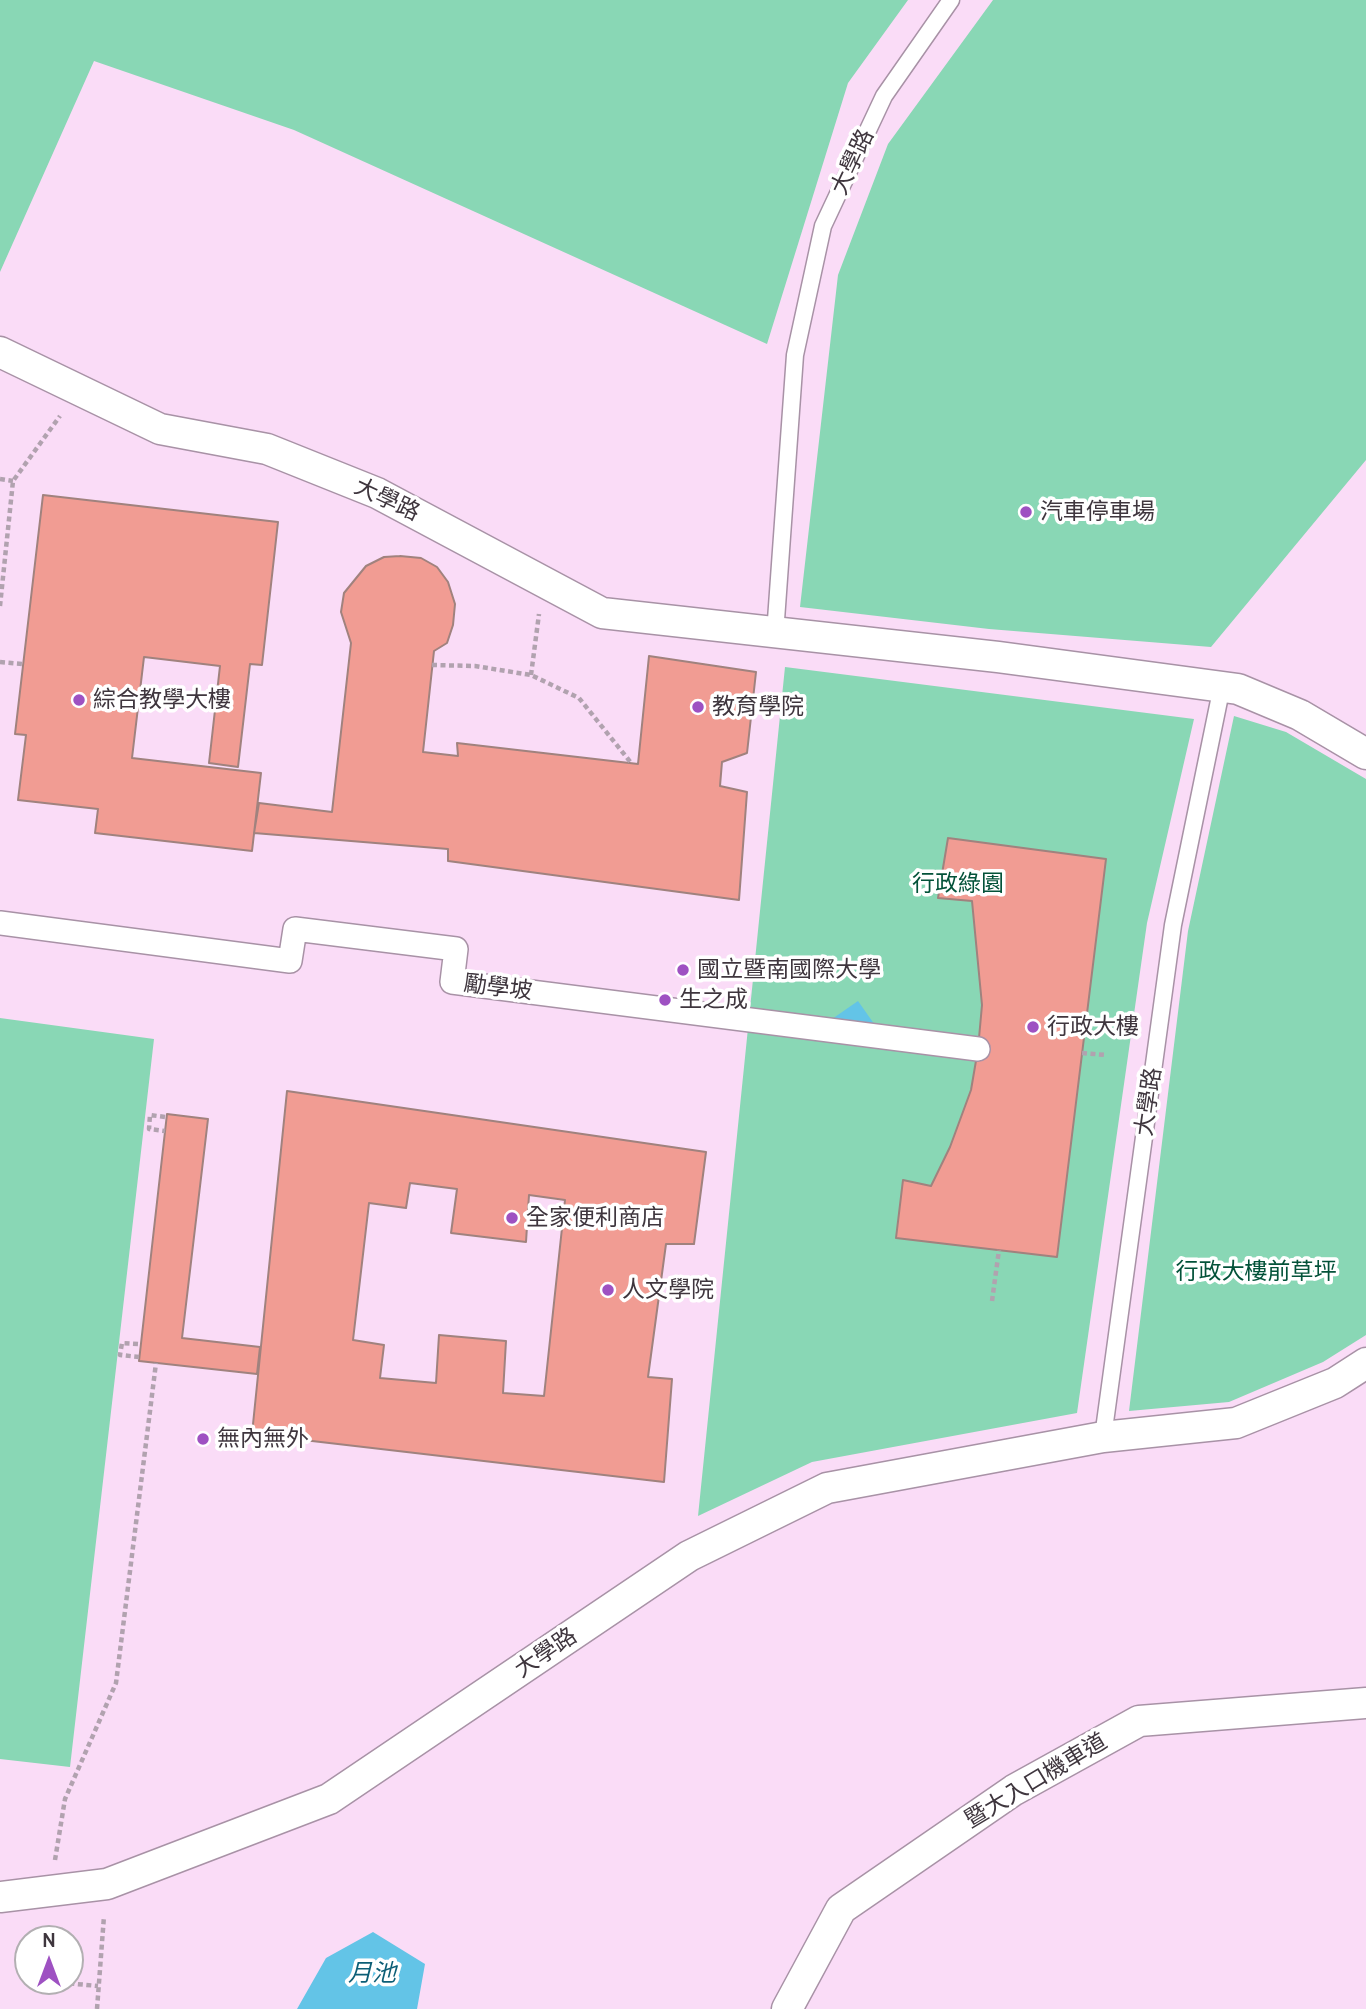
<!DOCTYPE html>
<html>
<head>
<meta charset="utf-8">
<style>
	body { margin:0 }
	#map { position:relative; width:1366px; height:2009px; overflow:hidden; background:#fdeafa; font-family:Cabin,sans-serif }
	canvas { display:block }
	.north { position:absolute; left:14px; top:1925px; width:70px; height:70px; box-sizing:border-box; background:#fff; border:2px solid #b2afb2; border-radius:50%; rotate:0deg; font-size:19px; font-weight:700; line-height:28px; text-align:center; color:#3f363e }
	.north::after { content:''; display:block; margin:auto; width:24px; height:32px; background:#9e51c2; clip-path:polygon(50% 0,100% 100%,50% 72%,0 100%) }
</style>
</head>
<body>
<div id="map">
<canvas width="1366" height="2009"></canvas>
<div class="north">N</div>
</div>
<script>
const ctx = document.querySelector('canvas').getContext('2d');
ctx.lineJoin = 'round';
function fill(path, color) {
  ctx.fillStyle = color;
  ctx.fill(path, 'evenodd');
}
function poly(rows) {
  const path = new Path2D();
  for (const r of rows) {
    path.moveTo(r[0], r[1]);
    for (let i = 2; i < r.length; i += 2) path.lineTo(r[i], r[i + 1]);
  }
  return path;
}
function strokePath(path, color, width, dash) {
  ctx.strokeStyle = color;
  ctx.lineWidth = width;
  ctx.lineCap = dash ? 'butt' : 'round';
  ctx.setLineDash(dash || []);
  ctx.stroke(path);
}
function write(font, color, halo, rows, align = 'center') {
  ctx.font = font + ' Cabin,"Noto Sans TC",sans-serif';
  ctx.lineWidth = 7;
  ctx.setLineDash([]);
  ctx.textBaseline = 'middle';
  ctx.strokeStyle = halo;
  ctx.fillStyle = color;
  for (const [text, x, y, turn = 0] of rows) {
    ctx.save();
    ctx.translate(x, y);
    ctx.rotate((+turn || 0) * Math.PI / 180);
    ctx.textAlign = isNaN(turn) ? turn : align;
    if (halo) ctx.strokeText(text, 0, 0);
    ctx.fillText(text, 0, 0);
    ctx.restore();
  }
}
const built = poly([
	[0,0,1366,0,1366,2009,0,2009],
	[28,1939,70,1939,70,1981,28,1981]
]);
const green = poly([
	[0,0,908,0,848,83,767,344,294,130,94,61,0,272],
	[993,0,1366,0,1366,460,1211,647,989,629,800,607,838,275,888,144],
	[785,667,1194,719,1147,923,1077,1413,812,1462,698,1516],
	[1234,716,1286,732,1366,779,1366,1335,1323,1362,1229,1402,1129,1411,1188,931],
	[0,1018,154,1039,70,1767,0,1759]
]);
const water = poly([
	[858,1001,877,1028,851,1046,832,1019],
	[373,1932,425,1964,417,2009,297,2009,326,1958]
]);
const building = poly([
	[43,495,278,522,262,665,250,664,238,767,209,763,220,666,144,657,132,758,261,773,252,851,95,833,98,809,18,800,26,735,15,734,43,495],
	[400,556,421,558,437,567,448,582,455,604,453,625,447,643,434,651,423,752,458,756,457,743,638,764,649,656,756,672,747,753,722,762,720,786,747,792,739,900,448,861,448,849,254,833,259,803,332,812,351,643,341,612,344,593,366,566,384,557,400,556],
	[948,838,1106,859,1057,1257,896,1238,903,1180,931,1186,950,1147,971,1090,978,1049,982,1005,972,901,938,898,948,838],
	[287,1091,706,1152,694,1244,666,1244,648,1377,672,1379,664,1482,252,1434,287,1091],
	[410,1183,457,1189,451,1233,526,1242,529,1195,565,1200,544,1396,503,1393,506,1341,439,1335,436,1383,380,1378,384,1345,353,1340,369,1203,406,1208,410,1183],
	[167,1114,208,1119,182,1338,260,1347,257,1374,139,1361,167,1114]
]);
const path = poly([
	[0,479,13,481],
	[0,606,13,481,60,416],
	[0,662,23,664],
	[432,665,475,666,531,675,579,698,632,764],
	[531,675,539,614],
	[1082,1053,1106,1055],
	[165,1117,150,1115,149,1129,165,1131],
	[992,1301,999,1250],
	[138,1344,122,1343,120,1355,139,1357],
	[55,1860,65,1799,116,1683,156,1363],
	[44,1981,98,1986],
	[97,2009,104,1916]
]);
const service = poly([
	[775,634,795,355,823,226,884,96,951,0],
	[1103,1437,1173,925,1222,686]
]);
const pedestrian = poly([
	[0,923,290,961,295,929,456,949,452,982,978,1049]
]);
const minor = poly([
	[0,352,160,429,267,449,377,493,602,613,998,657,1238,689,1300,715,1366,754],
	[0,1897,107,1884,329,1799,689,1556,827,1488,1103,1437,1236,1423,1335,1383,1366,1363],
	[787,2009,841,1909,1014,1790,1139,1721,1366,1703]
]);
const markers = [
	[1026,512,7,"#9e51c2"],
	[79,700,7,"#9e51c2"],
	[698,707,7,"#9e51c2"],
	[683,970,7,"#9e51c2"],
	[665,1000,7,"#9e51c2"],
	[1033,1027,7,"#9e51c2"],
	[512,1218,7,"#9e51c2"],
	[608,1290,7,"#9e51c2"],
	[203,1439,7,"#9e51c2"]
];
const streetNames = [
	["大學路",853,162,-65],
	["大學路",387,500,25],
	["勵學坡",498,988,7],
	["大學路",1149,1102,-82],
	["大學路",546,1653,-34],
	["暨大入口機車道",1036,1781,-31]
];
const poiNames = [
	["汽車停車場",1040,512],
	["綜合教學大樓",93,700],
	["教育學院",712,707],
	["國立暨南國際大學",697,970],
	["生之成",679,1000],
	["行政大樓",1047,1027],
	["全家便利商店",526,1218],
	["人文學院",622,1290],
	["無內無外",217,1439]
];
const parkNames = [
	["行政綠園",958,884],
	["行政大樓前草坪",1256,1272]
];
const waterNames = [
	["月池",372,1974]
];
fill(built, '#fadcf7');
fill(green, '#89d7b5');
fill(water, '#63c4e7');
fill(building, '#f19c93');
strokePath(building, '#a0827e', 2);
strokePath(service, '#a892a6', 19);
strokePath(pedestrian, '#a892a6', 26);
strokePath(minor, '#a892a6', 33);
strokePath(path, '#b1a2af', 4.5, [5, 3.5]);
strokePath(service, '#fff', 16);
strokePath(pedestrian, '#fff', 23);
strokePath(minor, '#fff', 30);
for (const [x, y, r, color] of markers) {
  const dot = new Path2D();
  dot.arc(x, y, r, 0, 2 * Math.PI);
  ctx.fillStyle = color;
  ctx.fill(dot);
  strokePath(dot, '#fff', 2.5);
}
write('23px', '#3f363e', '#fff', streetNames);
write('23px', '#3f363e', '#fff', poiNames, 'left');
write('23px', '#035239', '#fff', parkNames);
write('italic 24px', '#0c5e76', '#fff', waterNames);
</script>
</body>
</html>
